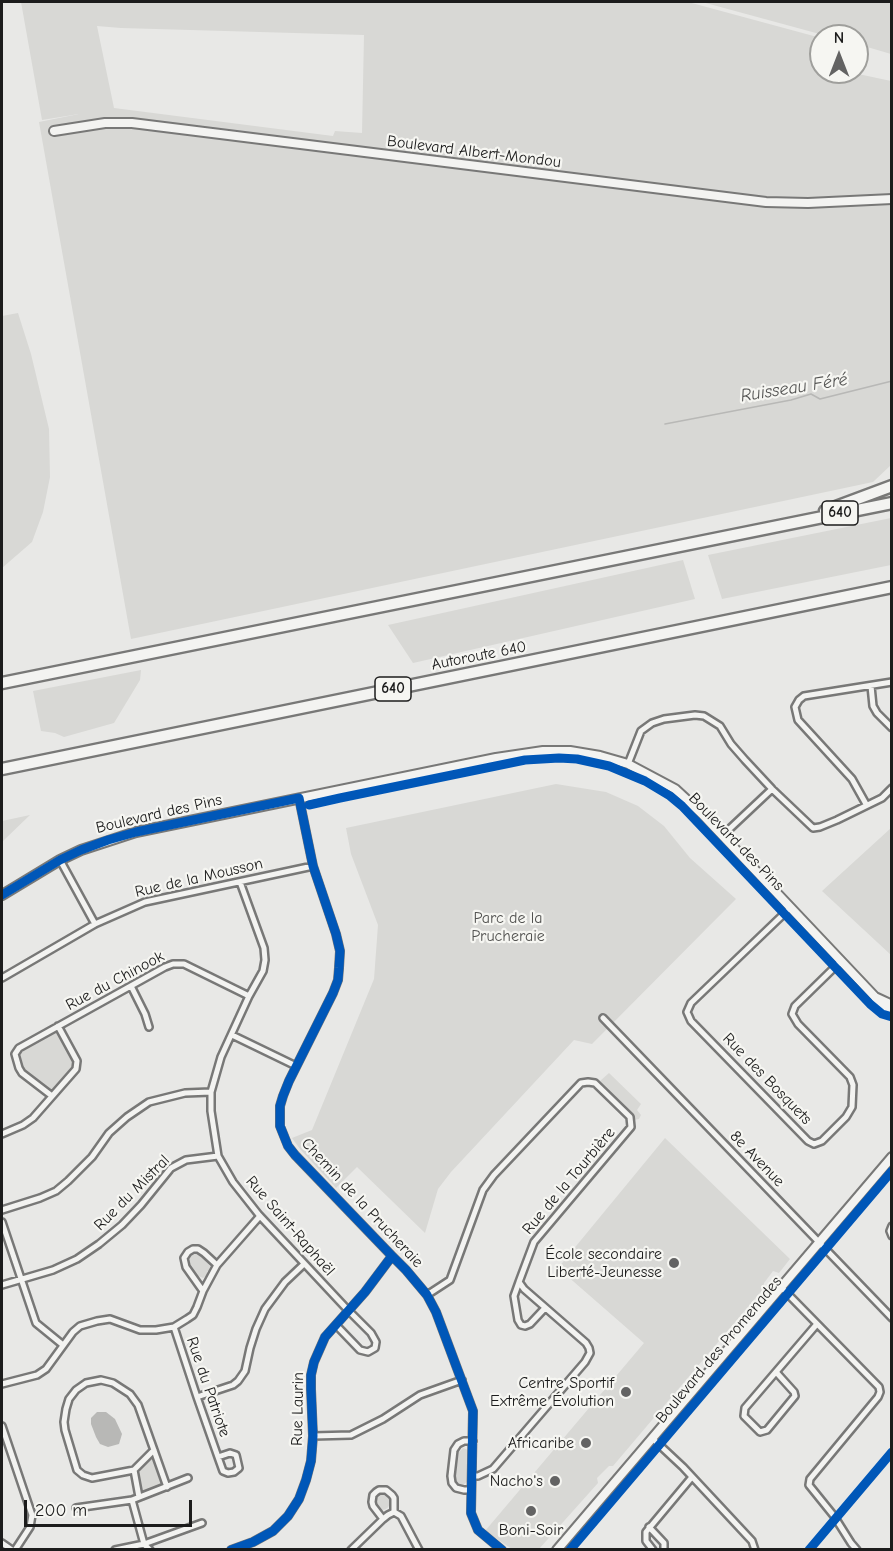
<!DOCTYPE html>
<html>
<head>
<meta charset="utf-8">
<style>
	body { margin:0 }
	#map { position:relative; width:893px; height:1551px; overflow:hidden; background:#e8e8e6; font-family:"Comic Neue",sans-serif }
	canvas { display:block }
	.frame { position:absolute; inset:0; border:3px solid #1c1c1c; pointer-events:none }
	.north { position:absolute; left:809px; top:24px; width:60px; height:60px; box-sizing:border-box; background:#f6f6f2; border:2px solid #9f9f9c; border-radius:50%; rotate:0deg; font-size:16px; font-weight:700; line-height:24px; text-align:center; color:#1c1c1c }
	.north::after { content:''; display:block; margin:auto; width:21px; height:27px; background:#636363; clip-path:polygon(50% 0,100% 100%,50% 72%,0 100%) }
	.scale { position:absolute; left:24px; top:1500px; width:168px; height:27px; box-sizing:border-box; border:3px solid #1c1c1c; border-top:0; padding-left:8px; font-size:18px; line-height:21px; white-space:nowrap; color:#1c1c1c; -webkit-text-stroke:4px #f6f6f2; paint-order:stroke }
</style>
</head>
<body>
<div id="map">
<canvas width="893" height="1551"></canvas>
<div class="frame"></div>
<div class="north">N</div>
<div class="scale">200 m</div>
</div>
<script>
const ctx = document.querySelector('canvas').getContext('2d');
ctx.lineJoin = 'round';
function fill(path, color) {
  ctx.fillStyle = color;
  ctx.fill(path, 'evenodd');
}
function poly(rows) {
  const path = new Path2D();
  for (const r of rows) {
    if (r.length === 3) {
      path.moveTo(r[0] + r[2], r[1]);
      path.arc(r[0], r[1], r[2], 0, 2 * Math.PI);
      continue;
    }
    path.moveTo(r[0], r[1]);
    for (let i = 2; i < r.length; i += 2) path.lineTo(r[i], r[i + 1]);
  }
  return path;
}
function strokePath(path, color, width, dash) {
  ctx.strokeStyle = color;
  ctx.lineWidth = width;
  ctx.lineCap = dash ? 'butt' : 'round';
  ctx.setLineDash(dash || []);
  ctx.stroke(path);
}
function write(font, color, halo, rows, align = 'center') {
  ctx.font = font + ' "Comic Neue",sans-serif';
  ctx.lineWidth = 4.5;
  ctx.setLineDash([]);
  ctx.textBaseline = 'middle';
  ctx.strokeStyle = halo;
  ctx.fillStyle = color;
  for (const [text, x, y, turn = 0] of rows) {
    ctx.save();
    ctx.translate(x, y);
    ctx.rotate((+turn || 0) * Math.PI / 180);
    ctx.textAlign = isNaN(turn) ? turn : align;
    if (halo) ctx.strokeText(text, 0, 0);
    ctx.fillText(text, 0, 0);
    ctx.restore();
  }
}
const built = poly([
	[21,2,688,2,821,38,821,72,849,72,891,81,891,465,873,482,131,639,39,122,79,114,42,120],
	[97,26,121,28,364,35,362,133,335,131,333,136,114,108],
	[702,2,891,2,891,54,857,44,857,36,827,36],
	[18,313,31,354,49,429,50,477,43,512,32,542,2,568,2,316],
	[891,518,891,565,722,599,708,555],
	[683,560,695,599,413,663,388,625],
	[141,670,140,680,114,723,64,737,55,733,41,731,33,691],
	[556,784,606,792,638,806,664,826,690,858,736,899,592,1044,574,1040,451,1172,438,1189,425,1233,357,1167,336,1188,300,1149,292,1138,312,1130,374,979,378,925,351,854,346,828],
	[30,815,2,842,2,821],
	[891,828,891,955,822,891],
	[58,1026,77,1065,52,1096,22,1073,16,1062,19,1048],
	[609,1073,641,1104,637,1110,641,1115,639,1119,634,1120,630,1113,600,1081],
	[665,1138,790,1259,779,1273,773,1271,764,1283,764,1288,613,1466,609,1466,597,1478,598,1483,539,1549,512,1549,485,1531,644,1343,558,1268],
	[196,1252,199,1253,210,1266,209,1272,207,1271,207,1275,203,1278,196,1275,188,1263,188,1257,190,1253],
	[463,1448,468,1450,468,1481,462,1486,459,1486,455,1480,459,1452],
	[154,1450,167,1487,139,1497,134,1470],
	[382,1502,8]
]);
const water = poly([
	[97,1412,106,1412,115,1419,122,1434,119,1444,108,1447,100,1444,96,1437,91,1424,91,1418]
]);
const stream = poly([
	[665,424,791,400,811,394,820,399,892,381]
]);
const street = poly([
	[871,686,873,706,877,713,892,728],
	[628,764,641,731,652,723,664,719,695,715,704,716,720,726,731,744,745,760,772,789,813,828,820,827,837,820,882,798,892,788],
	[299,798,313,866,336,934,340,951,339,968,338,980,333,993,289,1081,283,1096,280,1106,280,1126,288,1146,295,1155,392,1256,406,1270,427,1295,436,1312,473,1411,471,1513,478,1530,502,1550],
	[866,804,852,779,798,720,795,707,799,700,804,696,892,682],
	[722,836,772,789],
	[60,860,95,924],
	[240,882,264,948,265,960,263,971,249,996,221,1057,211,1092,211,1111,218,1156,233,1182,259,1215,345,1307,371,1333,376,1342,375,1348,368,1352,360,1350,336,1325],
	[790,908,691,1003,687,1012,691,1021,808,1141,814,1144,822,1141,846,1117,852,1107,853,1085,850,1077,798,1024,792,1014,795,1006,841,961],
	[2,978,95,924,145,902,313,866],
	[131,986,145,1014,149,1027],
	[603,1018,892,1318],
	[232,1035,296,1066],
	[52,1096,22,1073,19,1068,15,1054,19,1048,165,967,173,964,184,964,249,996],
	[2,1134,23,1125,33,1118,76,1069,77,1061,58,1026],
	[2,1210,40,1198,56,1191,68,1181,92,1157,109,1133,127,1117,149,1102,185,1093,211,1092],
	[2,1222,36,1323,63,1345],
	[892,1226,890,1231,892,1236],
	[519,1282,514,1296,518,1320,521,1325,525,1326,530,1324,545,1308],
	[2,1285,53,1270,77,1259,99,1244,122,1225,141,1205,171,1168,186,1160,218,1156],
	[781,1287,879,1387,880,1392,878,1397,810,1479,809,1485,834,1516,851,1543,857,1550],
	[203,1291,186,1267,184,1258,188,1252,193,1249,198,1249,204,1253,217,1265],
	[427,1295,450,1280,483,1190,494,1175,581,1083,588,1082,595,1083,630,1117,631,1127,534,1242,519,1282,524,1289,586,1343,589,1348,590,1353,585,1362,493,1469,478,1476,473,1476],
	[174,1327,197,1397,218,1457,223,1471,228,1473,234,1472,239,1468,236,1455,230,1453,218,1457],
	[776,1372,794,1392,795,1396,767,1430,760,1432,744,1416,745,1408,817,1324],
	[2,1384,37,1375,46,1369,73,1332,80,1326,97,1321,110,1319,140,1330,156,1330,174,1327,187,1319,193,1315,197,1307,203,1291,217,1265,260,1216],
	[197,1397,233,1385,238,1381,245,1371,250,1348,256,1329,265,1309,285,1282,304,1264],
	[2,1426,32,1515,30,1527,15,1550],
	[313,1436,351,1435,383,1419,420,1395,462,1380],
	[652,1438,683,1467,752,1541,755,1550],
	[134,1470,154,1450],
	[471,1490,464,1490,456,1488,452,1483,451,1476,454,1450,458,1444,464,1441,473,1441],
	[139,1497,134,1470,92,1478,83,1475,77,1470,65,1430,64,1422,66,1409,69,1399,76,1390,86,1383,101,1380,113,1383,130,1394,138,1405,167,1487],
	[132,1500,144,1544,150,1550],
	[76,1508,132,1500,188,1478],
	[383,1519,373,1506,372,1502,373,1495,376,1492,379,1490,386,1490,392,1495,394,1498,394,1512],
	[649,1527,664,1543,664,1550],
	[2,1543,12,1550],
	[115,1550,144,1544,202,1523],
	[231,1550,253,1542,273,1531,288,1516,299,1499,306,1480,311,1461,313,1436,311,1389,311,1375,314,1362,325,1337,365,1292,392,1256],
	[351,1550,383,1519,388,1515,394,1512,401,1516,419,1550],
	[653,1550,646,1541,646,1532,692,1477]
]);
const secondary = poly([
	[54,131,105,123,132,123,766,202,808,203,892,199],
	[2,895,60,860,81,850,136,832,496,758,543,751,570,751,600,756,628,764,675,789,702,814,875,997,892,1005],
	[876,999,881,1007,892,1011],
	[557,1550,892,1157]
]);
const highway = poly([
	[825,511,892,486],
	[2,683,892,503],
	[2,769,892,587]
]);
const cycleway = poly([
	[309,805,340,798,525,760,559,758,577,759,609,766,645,781,670,796,682,806,870,1004,882,1014,892,1017],
	[2,895,60,860,81,850,108,840,136,832,299,798,313,866,336,934,340,951,339,968,338,980,333,993,289,1081,283,1096,280,1106,280,1126,288,1146,295,1155,392,1256,406,1270,427,1295,436,1312,473,1411,471,1513,478,1530,502,1550],
	[231,1550,253,1542,273,1531,288,1516,299,1499,306,1480,311,1461,313,1436,311,1389,311,1375,314,1362,325,1337,365,1292,392,1256],
	[570,1550,892,1171],
	[809,1550,892,1452]
]);
const markers = [
	[674,1263,6,"#636363"],
	[626,1392,6,"#636363"],
	[586,1443,6,"#636363"],
	[555,1481,6,"#636363"],
	[531,1511,6,"#636363"]
];
const shields = [
	[840,513,36],
	[393,689,36]
];
const shieldNames = [
	["640",840,513],
	["640",393,689]
];
const streetNames = [
	["Boulevard Albert-Mondou",474,152,7],
	["Autoroute 640",479,656,-11],
	["Boulevard des Pins",159,814,-13],
	["Boulevard des Pins",736,842,46],
	["Rue de la Mousson",199,878,-13],
	["Rue du Chinook",115,981,-28],
	["Rue des Bosquets",767,1079,46],
	["8e Avenue",757,1159,46],
	["Rue de la Tourbière",569,1181,-50],
	["Rue du Mistral",132,1193,-45],
	["Chemin de la Prucheraie",362,1203,47],
	["Rue Saint-Raphaël",290,1226,49],
	["Boulevard des Promenades",719,1350,-50],
	["Rue du Patriote",208,1387,71],
	["Rue Laurin",298,1409,-89]
];
const parkNames = [
	["Parc de la",508,918],
	["Prucheraie",508,936]
];
const poiNames = [
	["École secondaire",662,1254],
	["Liberté-Jeunesse",662,1272],
	["Centre Sportif",614,1383],
	["Extrême Évolution",614,1401],
	["Africaribe",574,1443],
	["Nacho's",543,1481],
	["Boni-Soir",531,1530,"center"]
];
const waterNames = [
	["Ruisseau Féré",794,388,-9]
];
fill(built, '#d8d8d5');
fill(water, '#b8b8b6');
strokePath(stream, '#b8b8b6', 1.5);
strokePath(street, '#787877', 10);
strokePath(secondary, '#787877', 12);
strokePath(highway, '#787877', 15);
strokePath(street, '#f3f3f1', 5);
strokePath(secondary, '#f3f3f1', 8);
strokePath(highway, '#f3f3f1', 10);
strokePath(cycleway, '#0057b8', 9);
for (const [x, y, r, color] of markers) {
  const dot = new Path2D();
  dot.arc(x, y, r, 0, 2 * Math.PI);
  ctx.fillStyle = color;
  ctx.fill(dot);
  strokePath(dot, '#f6f6f2', 2);
}
for (const [x, y, w] of shields) {
  const box = new Path2D();
  box.roundRect(x - w / 2, y - 12, w, 24, 4.5);
  ctx.fillStyle = '#f6f6f2';
  ctx.fill(box);
  strokePath(box, '#1c1c1c', 1.5);
}
write('bold 15px', '#1c1c1c', null, shieldNames);
write('16px', '#1c1c1c', '#f6f6f2', streetNames);
write('16px', '#51514f', '#f6f6f2', parkNames);
write('16px', '#1c1c1c', '#f6f6f2', poiNames, 'right');
write('italic 18px', '#525251', '#f6f6f2', waterNames);
</script>
</body>
</html>
